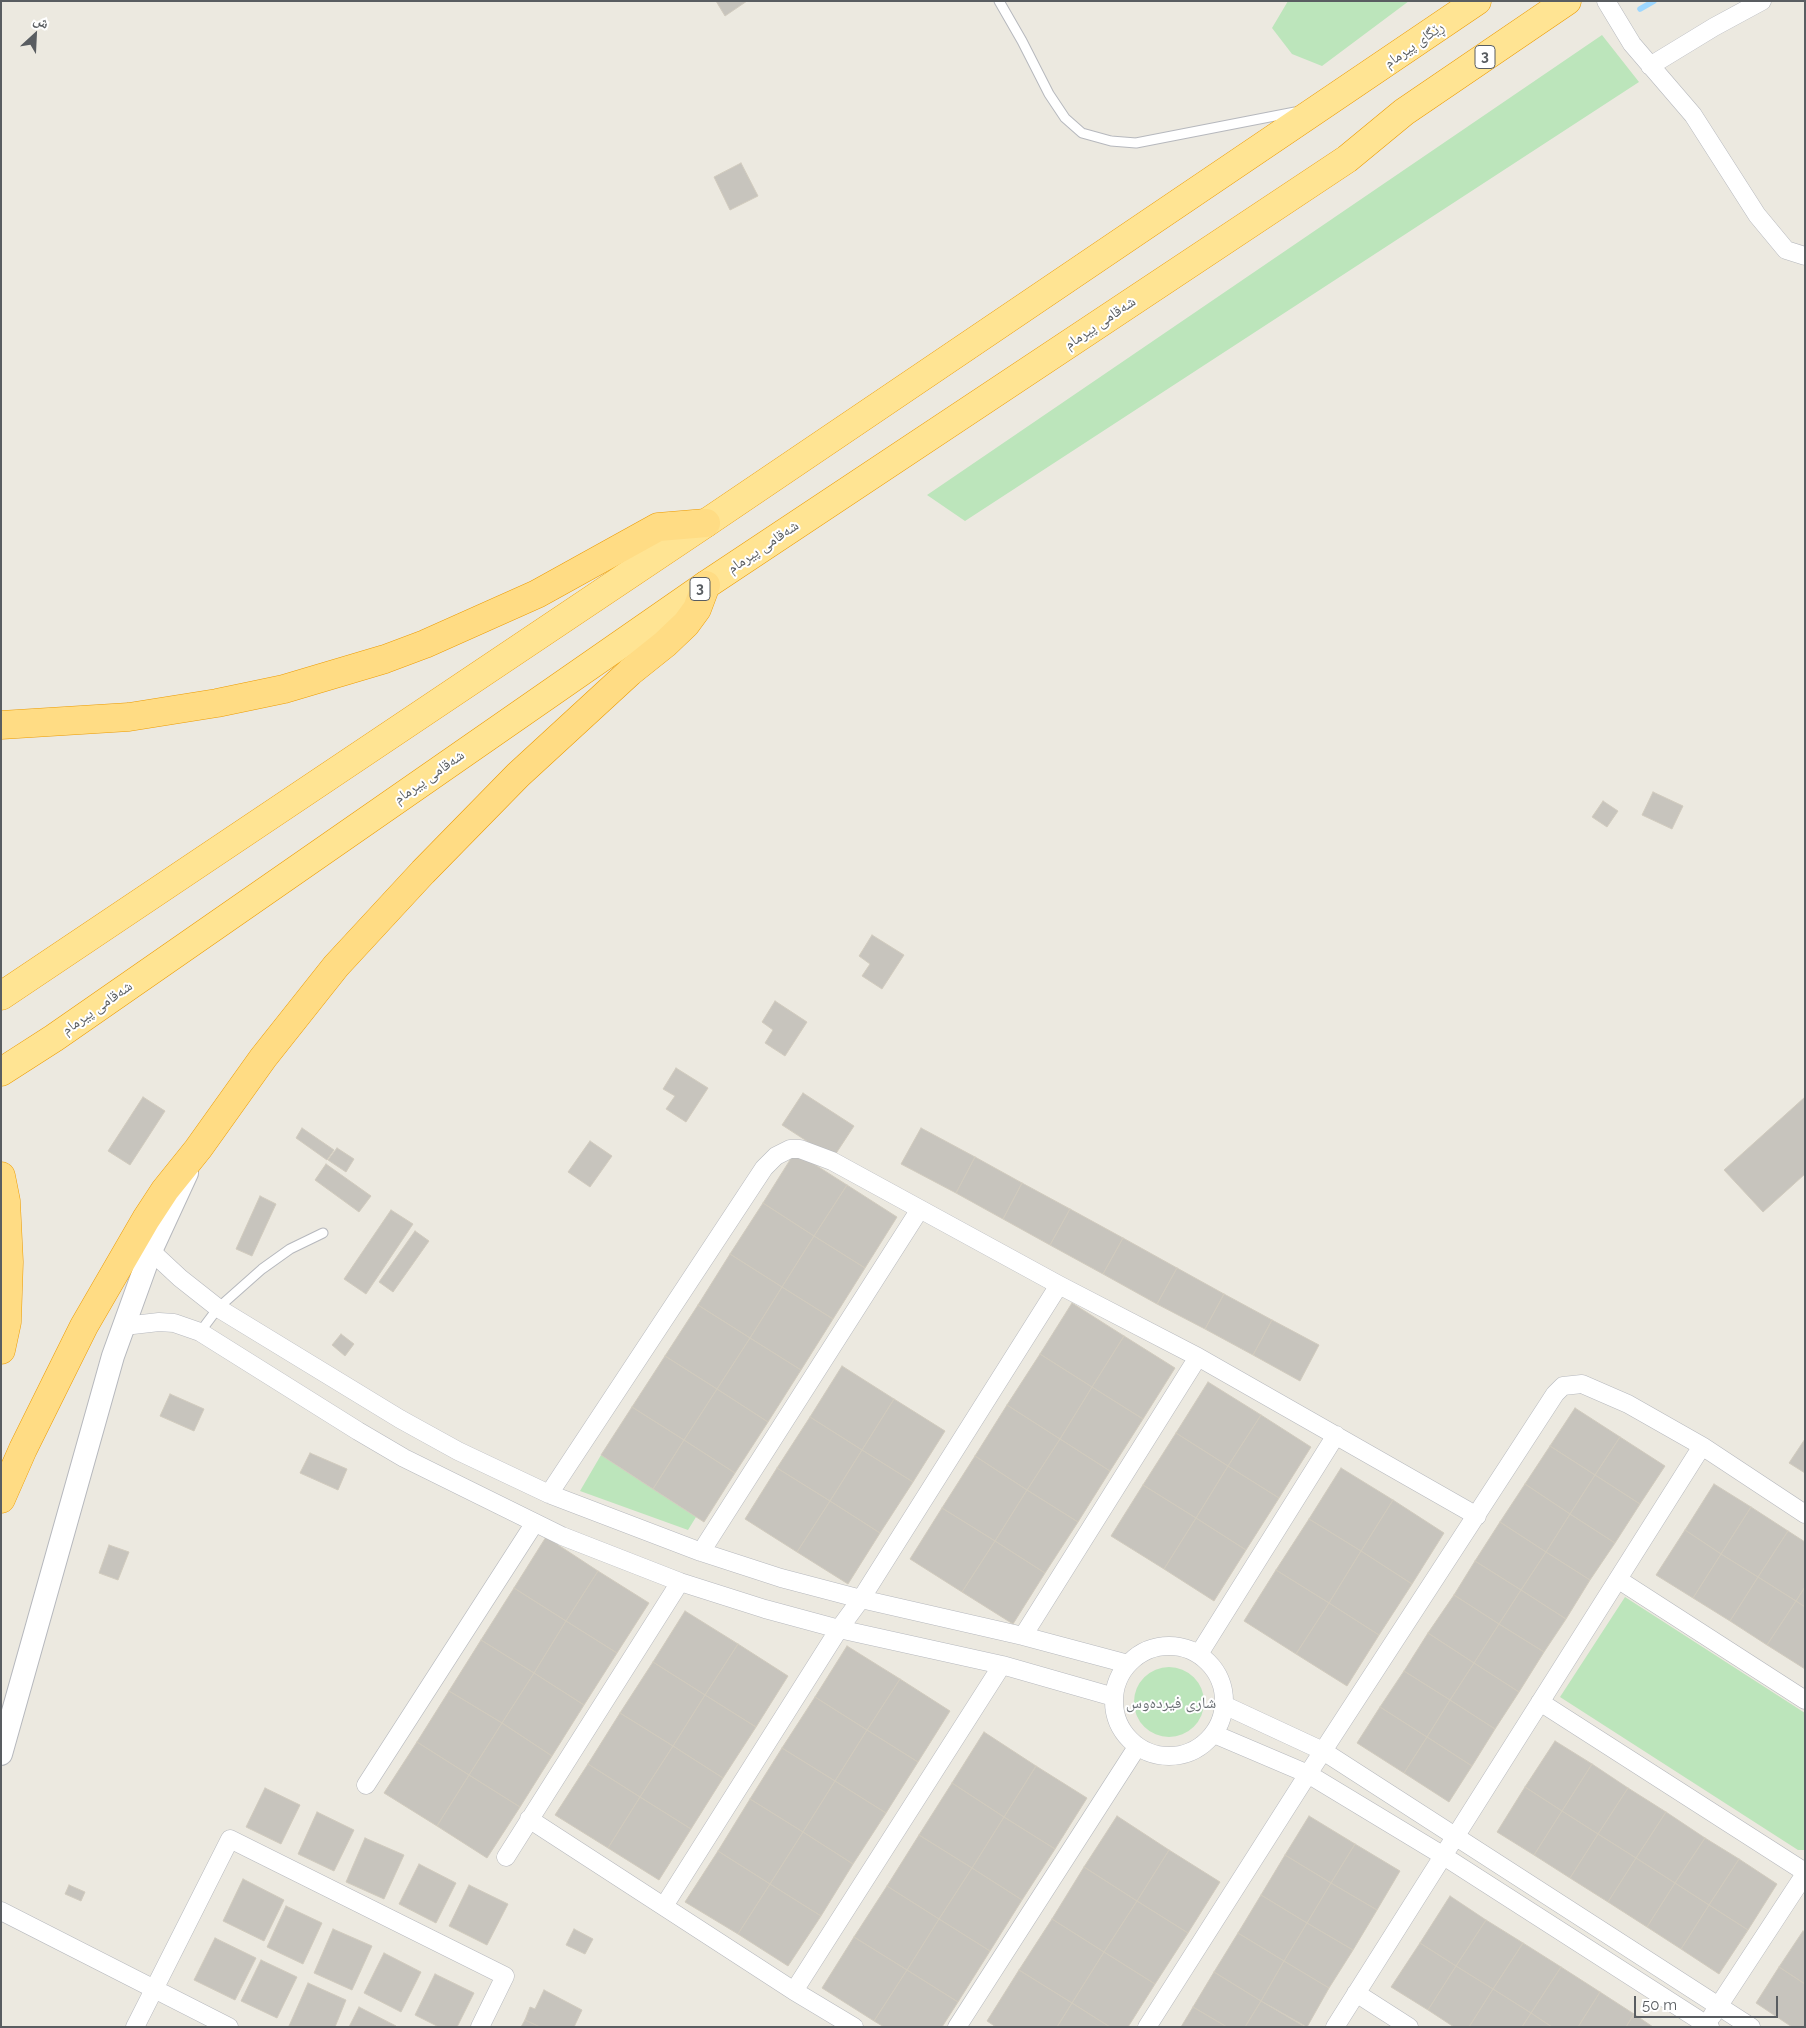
<!DOCTYPE html>
<html>
<head>
<meta charset="utf-8">
<style>
	body { margin:0 }
	#map { position:relative; width:1806px; height:2028px; overflow:hidden; background:#ece9e0; font-family:Raleway,"Noto Naskh Arabic",sans-serif }
	canvas { display:block }
	.frame { position:absolute; inset:0; border:2px solid #595d61; pointer-events:none }
	.north { position:absolute; left:10px; top:10px; width:50px; height:50px; -webkit-text-stroke:4px #fff; paint-order:stroke; rotate:25deg; font-size:14px; font-weight:700; line-height:20px; text-align:center; color:#595d61 }
	.north::after { content:''; display:block; margin:auto; width:18px; height:22px; background:#595d61; clip-path:polygon(50% 0,100% 100%,50% 72%,0 100%) }
	.scale { position:absolute; left:1634px; top:1996px; width:144px; height:22px; box-sizing:border-box; border:2px solid #595d61; border-top:0; padding-left:6px; font-size:15px; line-height:18px; white-space:nowrap; color:#595d61; -webkit-text-stroke:4px #fff; paint-order:stroke }
</style>
</head>
<body>
<div id="map">
<canvas width="1806" height="2028"></canvas>
<div class="frame"></div>
<div class="north">ش</div>
<div class="scale">50 m</div>
</div>
<script>
const ctx = document.querySelector('canvas').getContext('2d');
ctx.lineJoin = 'round';
function fill(path, color) {
  ctx.fillStyle = color;
  ctx.fill(path, 'evenodd');
}
function poly(rows) {
  const path = new Path2D();
  for (const r of rows) {
    if (r.length === 3) {
      path.moveTo(r[0] + r[2], r[1]);
      path.arc(r[0], r[1], r[2], 0, 2 * Math.PI);
      continue;
    }
    path.moveTo(r[0], r[1]);
    for (let i = 2; i < r.length; i += 2) path.lineTo(r[i], r[i + 1]);
  }
  return path;
}
function strokePath(path, color, width, dash) {
  ctx.strokeStyle = color;
  ctx.lineWidth = width;
  ctx.lineCap = dash ? 'butt' : 'round';
  ctx.setLineDash(dash || []);
  ctx.stroke(path);
}
function write(font, color, halo, rows, align = 'center') {
  ctx.font = font + ' Raleway,"Noto Naskh Arabic",sans-serif';
  ctx.lineWidth = 4;
  ctx.setLineDash([]);
  ctx.textBaseline = 'middle';
  ctx.strokeStyle = halo;
  ctx.fillStyle = color;
  for (const [text, x, y, turn = 0] of rows) {
    ctx.save();
    ctx.translate(x, y);
    ctx.rotate((+turn || 0) * Math.PI / 180);
    ctx.textAlign = isNaN(turn) ? turn : align;
    if (halo) ctx.strokeText(text, 0, 0);
    ctx.fillText(text, 0, 0);
    ctx.restore();
  }
}
const green = poly([
	[1288,1,1409,1,1322,66,1292,54,1272,28],
	[1602,35,1639,82,965,521,927,495],
	[601,1455,696,1517,688,1530,580,1491],
	[1625,1597,1805,1713,1805,1850,1798,1850,1560,1697],
	[1169,1702,35]
]);
const stream = poly([
	[1640,9,1654,1]
]);
const building = poly([
	[716,1,747,1,725,16,716,1],
	[741,163,758,196,730,210,714,177,741,163],
	[1653,792,1683,806,1672,829,1642,815,1653,792],
	[1603,801,1618,811,1607,827,1592,817,1603,801],
	[872,935,904,955,882,989,862,976,870,964,859,956,872,935],
	[775,1001,807,1022,785,1056,765,1043,773,1030,762,1022,775,1001],
	[676,1068,708,1088,686,1122,666,1109,675,1096,663,1089,676,1068],
	[803,1093,854,1126,833,1158,782,1125,803,1093],
	[143,1097,165,1111,130,1165,108,1151,143,1097],
	[1805,1097,1805,1174,1763,1212,1724,1170,1805,1097],
	[302,1128,334,1150,327,1160,296,1138,302,1128],
	[921,1128,975,1157,956,1193,901,1164,921,1128],
	[590,1141,612,1156,590,1187,568,1172,590,1141],
	[337,1148,354,1159,346,1172,328,1160,337,1148],
	[795,1152,847,1185,814,1236,763,1203,795,1152],
	[975,1157,1022,1183,1003,1219,956,1193,975,1157],
	[326,1164,371,1196,359,1212,315,1180,326,1164],
	[1022,1183,1070,1209,1050,1245,1003,1219,1022,1183],
	[847,1185,897,1217,865,1268,814,1236,847,1185],
	[260,1196,276,1204,252,1256,236,1249,260,1196],
	[763,1203,814,1236,782,1287,730,1254,763,1203],
	[1070,1209,1123,1238,1103,1274,1050,1245,1070,1209],
	[391,1210,413,1224,366,1294,344,1279,391,1210],
	[415,1231,429,1241,393,1292,379,1282,415,1231],
	[814,1236,865,1268,833,1319,782,1287,814,1236],
	[1123,1238,1177,1268,1157,1304,1103,1274,1123,1238],
	[730,1254,782,1287,750,1338,698,1305,730,1254],
	[1177,1268,1224,1294,1205,1329,1157,1304,1177,1268],
	[782,1287,833,1319,801,1370,750,1338,782,1287],
	[1224,1294,1272,1320,1253,1355,1205,1329,1224,1294],
	[1072,1303,1124,1336,1092,1387,1040,1354,1072,1303],
	[698,1305,750,1338,717,1389,665,1356,698,1305],
	[1272,1320,1319,1345,1300,1381,1253,1355,1272,1320],
	[341,1334,354,1344,345,1356,332,1345,341,1334],
	[1124,1336,1175,1368,1143,1419,1092,1387,1124,1336],
	[750,1338,801,1370,768,1422,717,1389,750,1338],
	[1040,1354,1092,1387,1060,1439,1007,1405,1040,1354],
	[665,1356,717,1389,684,1440,632,1407,665,1356],
	[842,1366,894,1399,862,1450,810,1417,842,1366],
	[1208,1382,1261,1415,1228,1466,1176,1433,1208,1382],
	[1092,1387,1143,1419,1110,1471,1060,1439,1092,1387],
	[717,1389,768,1422,735,1473,684,1440,717,1389],
	[170,1394,204,1409,194,1431,160,1416,170,1394],
	[894,1399,945,1431,913,1482,862,1450,894,1399],
	[1007,1405,1060,1439,1027,1490,975,1456,1007,1405],
	[632,1407,684,1440,653,1489,601,1455,632,1407],
	[1575,1408,1620,1437,1595,1475,1550,1446,1575,1408],
	[1261,1415,1311,1447,1279,1498,1228,1466,1261,1415],
	[810,1417,862,1450,830,1501,777,1468,810,1417],
	[1176,1433,1228,1466,1196,1518,1143,1485,1176,1433],
	[1620,1437,1665,1466,1640,1504,1595,1475,1620,1437],
	[1060,1439,1110,1471,1078,1522,1027,1490,1060,1439],
	[1805,1439,1805,1473,1789,1463,1805,1439],
	[684,1440,735,1473,704,1522,653,1489,684,1440],
	[1550,1446,1595,1475,1570,1514,1525,1484,1550,1446],
	[862,1450,913,1482,880,1533,830,1501,862,1450],
	[310,1453,347,1469,338,1490,300,1473,310,1453],
	[975,1456,1027,1490,995,1541,942,1508,975,1456],
	[1228,1466,1279,1498,1246,1550,1196,1518,1228,1466],
	[777,1468,830,1501,797,1552,745,1519,777,1468],
	[1341,1468,1393,1500,1361,1551,1309,1519,1341,1468],
	[1595,1475,1640,1504,1615,1543,1570,1514,1595,1475],
	[1525,1484,1570,1514,1546,1552,1500,1522,1525,1484],
	[1714,1484,1751,1507,1721,1554,1685,1530,1714,1484],
	[1143,1485,1196,1518,1164,1569,1111,1536,1143,1485],
	[1027,1490,1078,1522,1045,1573,995,1541,1027,1490],
	[1393,1500,1444,1533,1412,1584,1361,1551,1393,1500],
	[830,1501,880,1533,848,1584,797,1552,830,1501],
	[1751,1507,1788,1531,1758,1577,1721,1554,1751,1507],
	[942,1508,995,1541,962,1592,910,1559,942,1508],
	[1570,1514,1615,1543,1590,1580,1546,1552,1570,1514],
	[1196,1518,1246,1550,1214,1601,1164,1569,1196,1518],
	[1309,1519,1361,1551,1329,1603,1276,1570,1309,1519],
	[1500,1522,1546,1552,1521,1590,1475,1561,1500,1522],
	[1685,1530,1721,1554,1693,1598,1656,1575,1685,1530],
	[1788,1531,1805,1542,1805,1587,1796,1601,1758,1577,1788,1531],
	[546,1537,598,1571,566,1621,514,1588,546,1537],
	[995,1541,1045,1573,1013,1624,962,1592,995,1541],
	[109,1545,129,1552,118,1580,99,1573,109,1545],
	[1361,1551,1412,1584,1379,1635,1329,1603,1361,1551],
	[1546,1552,1590,1580,1566,1619,1521,1590,1546,1552],
	[1721,1554,1758,1577,1730,1621,1693,1598,1721,1554],
	[1475,1561,1521,1590,1499,1624,1454,1595,1475,1561],
	[1276,1570,1329,1603,1296,1654,1244,1621,1276,1570],
	[598,1571,649,1603,617,1653,566,1621,598,1571],
	[1758,1577,1796,1601,1767,1645,1730,1621,1758,1577],
	[1805,1587,1805,1607,1796,1601,1805,1587],
	[514,1588,566,1621,534,1673,481,1640,514,1588],
	[1521,1590,1566,1619,1544,1652,1499,1624,1521,1590],
	[1454,1595,1499,1624,1474,1663,1428,1633,1454,1595],
	[1796,1601,1805,1607,1805,1669,1767,1645,1796,1601],
	[1329,1603,1379,1635,1347,1686,1296,1654,1329,1603],
	[685,1611,738,1644,705,1695,653,1662,685,1611],
	[566,1621,617,1653,584,1705,534,1673,566,1621],
	[1499,1624,1544,1652,1519,1692,1474,1663,1499,1624],
	[1428,1633,1474,1663,1450,1700,1404,1671,1428,1633],
	[481,1640,534,1673,502,1723,449,1691,481,1640],
	[738,1644,788,1676,756,1727,705,1695,738,1644],
	[847,1646,900,1679,867,1730,815,1697,847,1646],
	[653,1662,705,1695,673,1746,620,1713,653,1662],
	[1474,1663,1519,1692,1495,1729,1450,1700,1474,1663],
	[1404,1671,1450,1700,1427,1737,1380,1707,1404,1671],
	[534,1673,584,1705,552,1756,502,1723,534,1673],
	[900,1679,950,1711,918,1762,867,1730,900,1679],
	[449,1691,502,1723,469,1775,417,1742,449,1691],
	[705,1695,756,1727,723,1778,673,1746,705,1695],
	[815,1697,867,1730,835,1781,782,1748,815,1697],
	[1450,1700,1495,1729,1472,1766,1427,1737,1450,1700],
	[1380,1707,1427,1737,1404,1773,1357,1743,1380,1707],
	[620,1713,673,1746,640,1797,588,1764,620,1713],
	[502,1723,552,1756,520,1807,469,1775,502,1723],
	[867,1730,918,1762,886,1813,835,1781,867,1730],
	[984,1732,1036,1766,1004,1817,952,1783,984,1732],
	[1427,1737,1472,1766,1449,1802,1404,1773,1427,1737],
	[1555,1741,1592,1764,1562,1811,1525,1787,1555,1741],
	[417,1742,469,1775,437,1826,384,1793,417,1742],
	[673,1746,723,1778,691,1829,640,1797,673,1746],
	[782,1748,835,1781,803,1832,750,1799,782,1748],
	[588,1764,640,1797,608,1848,555,1815,588,1764],
	[1592,1764,1628,1788,1598,1834,1562,1811,1592,1764],
	[1036,1766,1087,1798,1055,1849,1004,1817,1036,1766],
	[469,1775,520,1807,487,1858,437,1826,469,1775],
	[835,1781,886,1813,853,1864,803,1832,835,1781],
	[952,1783,1004,1817,972,1868,919,1835,952,1783],
	[1525,1787,1562,1811,1534,1855,1497,1832,1525,1787],
	[265,1788,300,1805,281,1844,246,1827,265,1788],
	[1628,1788,1666,1812,1636,1858,1598,1834,1628,1788],
	[640,1797,691,1829,659,1880,608,1848,640,1797],
	[750,1799,803,1832,770,1884,718,1851,750,1799],
	[1562,1811,1598,1834,1570,1878,1534,1855,1562,1811],
	[317,1812,354,1830,334,1871,298,1854,317,1812],
	[1666,1812,1705,1838,1675,1883,1636,1858,1666,1812],
	[1117,1816,1169,1850,1137,1901,1084,1867,1117,1816],
	[1309,1816,1355,1844,1331,1883,1285,1855,1309,1816],
	[1004,1817,1055,1849,1022,1900,972,1868,1004,1817],
	[803,1832,853,1864,821,1916,770,1884,803,1832],
	[1598,1834,1636,1858,1608,1902,1570,1878,1598,1834],
	[919,1835,972,1868,939,1919,887,1886,919,1835],
	[365,1838,404,1855,384,1899,346,1882,365,1838],
	[1705,1838,1739,1859,1709,1905,1675,1883,1705,1838],
	[1355,1844,1400,1871,1377,1910,1331,1883,1355,1844],
	[1169,1850,1220,1882,1188,1933,1137,1901,1169,1850],
	[718,1851,770,1884,738,1934,685,1902,718,1851],
	[1285,1855,1331,1883,1307,1923,1261,1895,1285,1855],
	[1636,1858,1675,1883,1647,1927,1608,1902,1636,1858],
	[1739,1859,1777,1884,1748,1930,1709,1905,1739,1859],
	[419,1864,456,1883,436,1923,399,1904,419,1864],
	[1084,1867,1137,1901,1104,1952,1052,1919,1084,1867],
	[972,1868,1022,1900,990,1951,939,1919,972,1868],
	[243,1879,284,1900,264,1941,223,1921,243,1879],
	[1331,1883,1377,1910,1353,1950,1307,1923,1331,1883],
	[1675,1883,1709,1905,1681,1949,1647,1927,1675,1883],
	[770,1884,821,1916,788,1966,738,1934,770,1884],
	[69,1885,85,1892,81,1901,65,1894,69,1885],
	[469,1885,508,1904,487,1945,449,1926,469,1885],
	[887,1886,939,1919,907,1970,854,1937,887,1886],
	[1261,1895,1307,1923,1284,1961,1238,1933,1261,1895],
	[1450,1896,1486,1920,1456,1966,1420,1943,1450,1896],
	[1137,1901,1188,1933,1155,1984,1104,1952,1137,1901],
	[1709,1905,1748,1930,1719,1974,1681,1949,1709,1905],
	[286,1906,322,1923,303,1964,267,1947,286,1906],
	[939,1919,990,1951,958,2002,907,1970,939,1919],
	[1052,1919,1104,1952,1072,2003,1019,1970,1052,1919],
	[1486,1920,1523,1943,1493,1989,1456,1966,1486,1920],
	[1307,1923,1353,1950,1329,1988,1284,1961,1307,1923],
	[333,1929,372,1946,352,1990,314,1973,333,1929],
	[574,1929,593,1939,585,1954,566,1945,574,1929],
	[1803,1931,1805,1932,1805,1984,1779,1967,1803,1931],
	[1238,1933,1284,1961,1261,2001,1214,1972,1238,1933],
	[854,1937,907,1970,874,2021,822,1988,854,1937],
	[215,1938,256,1958,235,2000,194,1980,215,1938],
	[1420,1943,1456,1966,1428,2010,1391,1987,1420,1943],
	[1523,1943,1561,1967,1531,2013,1493,1989,1523,1943],
	[1104,1952,1155,1984,1128,2027,1110,2027,1072,2003,1104,1952],
	[384,1953,421,1972,401,2012,364,1993,384,1953],
	[261,1960,297,1977,277,2018,241,2001,261,1960],
	[1284,1961,1329,1988,1307,2027,1261,2001,1284,1961],
	[1456,1966,1493,1989,1469,2027,1454,2027,1428,2010,1456,1966],
	[1561,1967,1600,1992,1578,2027,1552,2027,1531,2013,1561,1967],
	[1779,1967,1805,1984,1805,2027,1792,2027,1756,2003,1779,1967],
	[907,1970,958,2002,942,2027,884,2027,874,2021,907,1970],
	[1019,1970,1072,2003,1057,2027,996,2027,987,2021,1019,1970],
	[1214,1972,1261,2001,1245,2027,1227,2027,1193,2007,1214,1972],
	[435,1974,474,1993,457,2027,439,2027,415,2015,435,1974],
	[308,1983,346,2000,335,2027,289,2026,308,1983],
	[1493,1989,1531,2013,1522,2027,1469,2027,1493,1989],
	[544,1990,582,2010,574,2027,540,2027,525,2020,530,2007,535,2009,544,1990],
	[1600,1992,1634,2014,1626,2027,1578,2027,1600,1992],
	[1261,2001,1305,2027,1245,2027,1261,2001],
	[1072,2003,1110,2027,1057,2027,1072,2003],
	[359,2007,396,2026,395,2027,349,2027,359,2007],
	[1193,2007,1227,2027,1181,2027,1193,2007],
	[1531,2013,1552,2027,1522,2027,1531,2013],
	[1634,2014,1653,2027,1626,2027,1634,2014],
	[525,2020,540,2027,521,2027,525,2020]
]);
const service = poly([
	[999,1,1022,41,1049,94,1065,118,1082,133,1111,141,1136,143,1295,112],
	[200,1332,218,1308,262,1269,290,1249,323,1233]
]);
const minor = poly([
	[1606,1,1632,44,1693,115,1757,215,1786,250,1805,256],
	[1650,66,1714,27,1762,1],
	[151,1251,180,1278,218,1308,400,1419,458,1451,549,1494,701,1552,781,1578,861,1599,1023,1636,1128,1664],
	[124,1326,159,1322,174,1323,200,1332,358,1431,404,1458,562,1536,680,1582,765,1609,839,1629,1002,1665,1114,1697],
	[549,1494,764,1168,776,1156,790,1149,800,1149,832,1161,1059,1285,1198,1357,1477,1516],
	[701,1552,920,1209],
	[1619,1580,1805,1700],
	[1023,1636,1198,1357],
	[1169,1701,55],
	[1199,1654,1336,1435],
	[1540,1702,1805,1872],
	[1224,1705,1323,1751,1751,2027],
	[1214,1734,1308,1774,1442,1855,1710,2027],
	[366,1785,534,1524],
	[529,1819,794,1991,854,2027],
	[506,1857,680,1582],
	[664,1906,839,1629,861,1599,1059,1285],
	[1,1911,229,2027],
	[794,1991,1002,1665],
	[1356,1993,1409,2027],
	[1712,2016,1805,1874],
	[135,2027,230,1839,505,1976,480,2027],
	[957,2027,1137,1747],
	[1147,2027,1308,1774,1555,1394,1563,1386,1582,1384,1628,1404,1702,1446,1805,1514],
	[1335,2027,1702,1446]
]);
const tertiary = poly([
	[1,1754,113,1356,151,1251,187,1173]
]);
const trunk = poly([
	[1,996,706,523,1477,1],
	[1,1072,54,1038,706,585,1347,159,1404,112,1567,1]
]);
const motorway = poly([
	[1,725,129,717,217,703,284,689,385,659,425,644,537,594,658,527,706,523],
	[1,1176,6,1201,9,1262,7,1322,1,1350],
	[1,1499,23,1449,84,1326,146,1219,165,1190,198,1149,263,1058,336,966,423,872,518,775,630,672,665,644,686,624,697,609,706,585]
]);
const shields = [
	[1485,57,20],
	[700,589,20]
];
const shieldNames = [
	["3",1485,57],
	["3",700,589]
];
const streetNames = [
	["ڕێگای پیرمام",1414,45,-35],
	["شەقامی پیرمام",1100,323,-34],
	["شەقامی پیرمام",763,547,-34],
	["شەقامی پیرمام",429,777,-35],
	["شەقامی پیرمام",97,1008,-35]
];
const neighbourhoodNames = [
	["شاری فیردەوس",1171,1703]
];
fill(green, '#bce5bb');
strokePath(stream, '#9dd7ff', 5.5);
fill(building, '#c7c4bd');
strokePath(building, '#d1cbbe', 1);
strokePath(service, '#b6b8bd', 11);
strokePath(minor, '#b6b8bd', 19);
strokePath(tertiary, '#b6b8bd', 24);
strokePath(trunk, '#ec9b00', 29);
strokePath(motorway, '#ec9b00', 29);
strokePath(service, '#fff', 9);
strokePath(minor, '#fff', 18);
strokePath(tertiary, '#fff', 22);
strokePath(trunk, '#ffe493', 28);
strokePath(motorway, '#ffdc84', 28);
for (const [x, y, w] of shields) {
  const box = new Path2D();
  box.roundRect(x - w / 2, y - 11.5, w, 23, 4);
  ctx.fillStyle = '#fff';
  ctx.fill(box);
  strokePath(box, '#595d61', 1);
}
write('bold 14px', '#595d61', null, shieldNames);
write('15px', '#595d61', '#fff', streetNames);
write('16px', '#6a6f73', '#fff', neighbourhoodNames);
</script>
</body>
</html>
